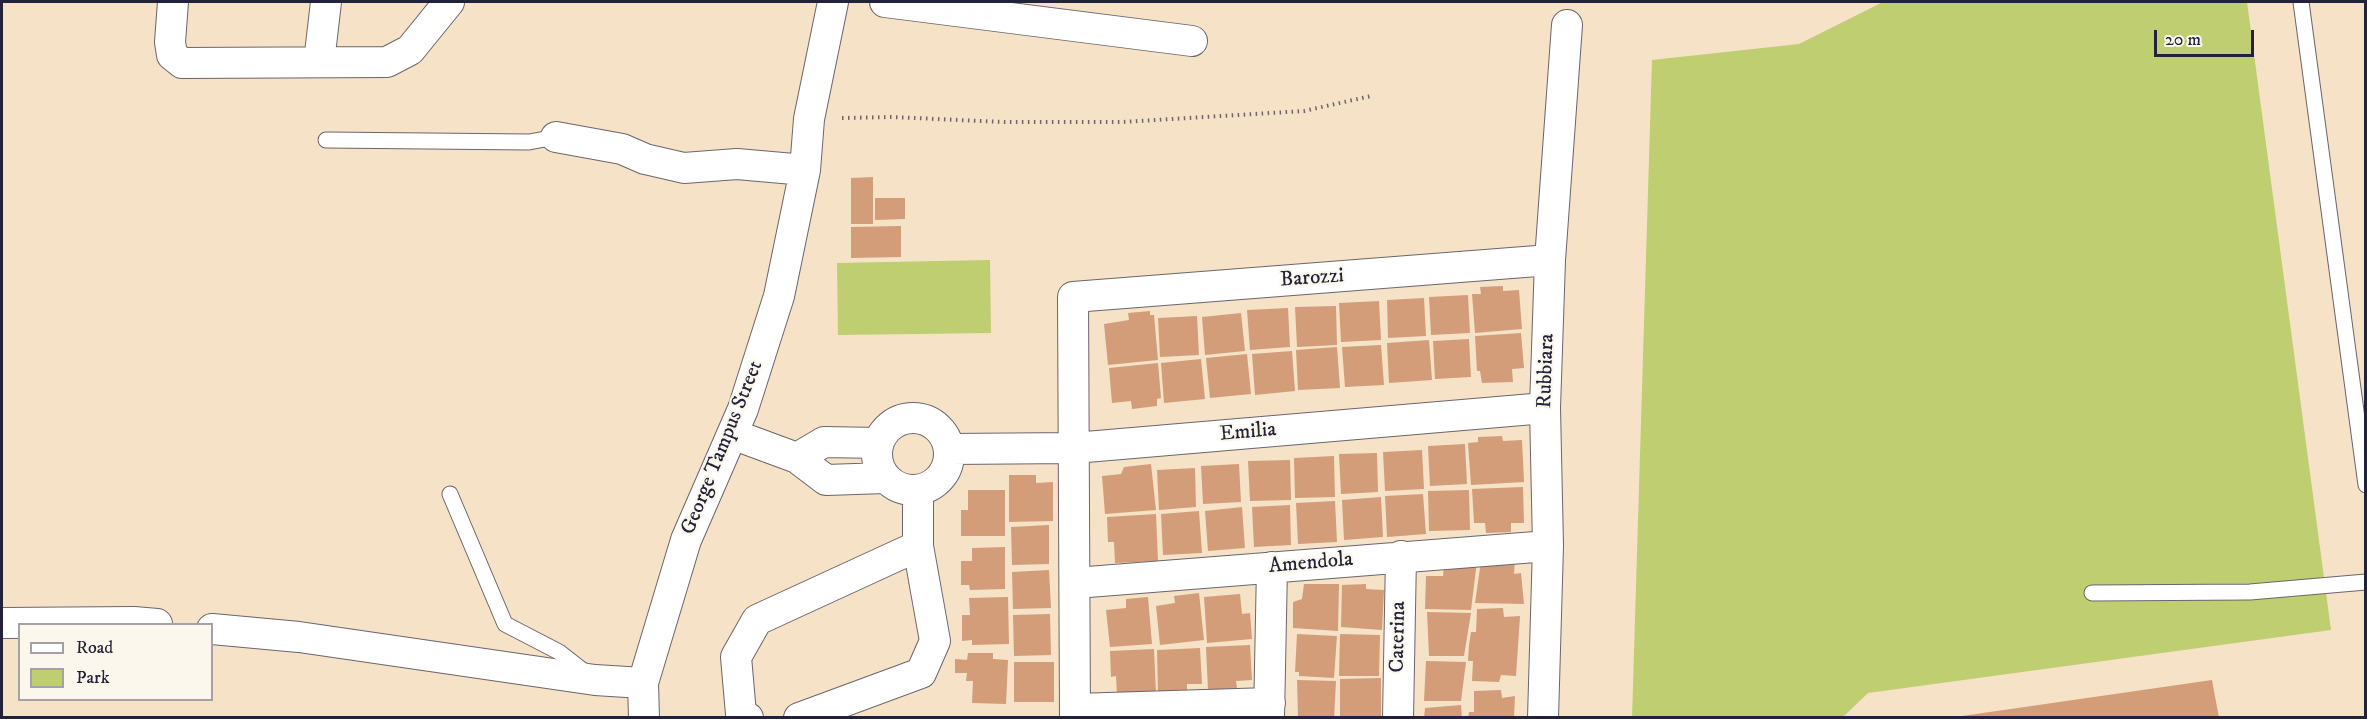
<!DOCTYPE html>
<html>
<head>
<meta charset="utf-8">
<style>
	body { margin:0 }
	#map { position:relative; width:2367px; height:719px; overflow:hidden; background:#f5e2c7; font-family:"IM FELL DW Pica",serif }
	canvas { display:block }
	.frame { position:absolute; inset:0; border:3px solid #22223b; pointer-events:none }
	.legend { position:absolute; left:18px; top:623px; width:195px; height:78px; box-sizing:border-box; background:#fbf7ec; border:2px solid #a4a2a5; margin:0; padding:8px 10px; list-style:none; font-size:18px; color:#22223b }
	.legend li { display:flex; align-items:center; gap:12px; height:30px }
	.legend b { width:30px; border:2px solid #a4a2a5 }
	.scale { position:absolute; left:2154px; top:30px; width:100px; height:27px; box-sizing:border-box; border:3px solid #22223b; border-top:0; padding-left:8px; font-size:18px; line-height:21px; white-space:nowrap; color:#22223b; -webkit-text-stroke:4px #fbf7ec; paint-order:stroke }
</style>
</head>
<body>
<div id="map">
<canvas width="2367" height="719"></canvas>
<div class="frame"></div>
<ul class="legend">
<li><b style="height:8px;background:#fff"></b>Road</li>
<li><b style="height:16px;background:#bfce70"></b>Park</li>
</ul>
<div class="scale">20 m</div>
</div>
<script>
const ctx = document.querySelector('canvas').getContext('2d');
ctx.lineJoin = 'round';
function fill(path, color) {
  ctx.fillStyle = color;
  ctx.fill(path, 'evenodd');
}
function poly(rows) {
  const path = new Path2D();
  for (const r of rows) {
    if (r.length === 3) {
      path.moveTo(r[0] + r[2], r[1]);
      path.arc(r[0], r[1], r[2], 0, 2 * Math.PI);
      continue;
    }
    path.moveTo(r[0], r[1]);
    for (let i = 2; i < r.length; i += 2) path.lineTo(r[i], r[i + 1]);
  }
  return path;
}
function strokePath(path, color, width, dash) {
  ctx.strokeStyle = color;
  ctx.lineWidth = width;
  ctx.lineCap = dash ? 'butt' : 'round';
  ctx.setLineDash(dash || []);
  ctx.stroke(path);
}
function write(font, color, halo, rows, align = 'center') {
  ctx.font = font + ' "IM FELL DW Pica",serif';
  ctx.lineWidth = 4.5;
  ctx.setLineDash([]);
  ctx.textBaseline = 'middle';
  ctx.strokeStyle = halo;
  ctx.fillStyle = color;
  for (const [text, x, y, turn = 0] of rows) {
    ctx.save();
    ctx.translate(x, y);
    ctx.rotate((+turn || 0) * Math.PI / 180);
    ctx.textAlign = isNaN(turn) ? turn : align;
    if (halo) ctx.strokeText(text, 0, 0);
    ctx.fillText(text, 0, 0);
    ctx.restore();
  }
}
const green = poly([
	[1883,2,2247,2,2331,630,1868,693,1843,717,1632,718,1652,60,1799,44],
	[990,260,991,333,838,335,837,263]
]);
const building = poly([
	[873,177,873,224,851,224,851,178],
	[875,198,905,198,905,219,875,220],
	[901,226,901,257,851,258,851,227],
	[1503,286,1503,291,1519,290,1522,329,1475,333,1472,294,1481,294,1480,287],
	[1468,295,1470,333,1431,335,1429,297],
	[1424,298,1426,336,1388,338,1387,300],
	[1379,301,1381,340,1341,342,1339,303],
	[1336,306,1337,345,1297,347,1295,307],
	[1288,308,1290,347,1250,350,1247,310],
	[1150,311,1150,315,1154,315,1158,360,1108,365,1104,324,1129,320,1128,313],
	[1241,313,1245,351,1205,355,1202,317],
	[1197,316,1199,355,1160,357,1158,318],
	[1521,333,1524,368,1512,369,1513,382,1482,383,1480,371,1477,371,1475,336],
	[1469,339,1471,377,1435,379,1433,341],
	[1429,340,1432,380,1389,383,1387,343],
	[1381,345,1384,385,1345,387,1342,347],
	[1337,347,1340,388,1298,390,1296,350],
	[1292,351,1295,391,1255,395,1252,354],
	[1247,354,1251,394,1210,398,1206,358],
	[1201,359,1205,399,1164,403,1161,363],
	[1158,363,1161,398,1157,399,1157,406,1132,409,1131,401,1112,403,1109,368],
	[1502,436,1503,441,1522,440,1524,482,1471,485,1468,443,1478,442,1478,437],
	[1465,444,1467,484,1430,486,1428,446],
	[1422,450,1424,489,1385,491,1383,452],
	[1377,453,1378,492,1341,494,1339,454],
	[1334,456,1335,497,1295,498,1294,458],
	[1290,460,1291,500,1250,501,1248,461],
	[1151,464,1156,510,1105,514,1102,476,1121,474,1124,467],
	[1239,464,1241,502,1203,504,1201,466],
	[1195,468,1196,507,1159,510,1157,470],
	[1009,475,1036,475,1036,483,1053,482,1053,521,1009,522],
	[1523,487,1524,523,1511,523,1511,532,1486,533,1485,523,1474,523,1472,489],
	[968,490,1005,490,1005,536,961,536,961,510,968,510],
	[1469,490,1470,530,1429,531,1428,491],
	[1423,494,1426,534,1387,537,1385,496],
	[1381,497,1383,537,1344,540,1342,500],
	[1335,501,1337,542,1298,544,1296,503],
	[1290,505,1291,545,1254,547,1252,507],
	[1242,507,1245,548,1208,551,1205,511],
	[1199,511,1202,553,1163,555,1161,514],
	[1156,514,1158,561,1115,563,1114,542,1108,542,1107,517],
	[1049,525,1049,564,1012,565,1011,527],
	[1005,547,1005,589,970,590,969,585,961,585,961,561,972,561,972,548],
	[1515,559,1514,574,1521,573,1524,604,1475,603,1481,561],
	[1477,561,1471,610,1425,609,1426,576,1443,576,1444,565],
	[1049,570,1051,608,1013,609,1012,572],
	[1304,584,1339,584,1338,631,1293,628,1293,602,1302,599],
	[1366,584,1366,589,1384,590,1382,630,1341,627,1342,585],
	[1199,593,1204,640,1160,645,1156,606,1175,603,1174,596],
	[1240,594,1242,614,1250,613,1252,639,1207,643,1204,597],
	[1008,597,1009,644,972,645,972,640,962,641,962,615,970,615,969,598],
	[1148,597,1152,644,1110,647,1106,610,1126,608,1126,599],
	[1503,608,1504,617,1520,616,1516,676,1501,675,1499,682,1472,681,1473,661,1468,661,1469,645,1471,632,1476,632,1477,609],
	[1427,612,1471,613,1464,656,1429,656],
	[1050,614,1051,655,1014,656,1013,615],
	[1297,634,1337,636,1334,678,1299,676,1299,672,1295,672],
	[1340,634,1380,635,1379,676,1339,676],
	[1250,645,1252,680,1236,681,1237,688,1208,690,1206,647],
	[1200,648,1202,684,1187,684,1187,693,1158,694,1157,650],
	[1154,649,1156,694,1117,696,1116,676,1111,677,1110,651],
	[968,653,993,653,993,659,1008,660,1006,704,972,703,973,681,966,681,967,673,955,673,955,659,967,660],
	[1426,661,1466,662,1461,701,1424,701],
	[1014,662,1054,662,1054,702,1014,702],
	[1381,678,1381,718,1340,718,1340,679],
	[1297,680,1336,681,1334,718,1298,718],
	[2212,680,2219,718,1962,718,1962,716],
	[1501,690,1502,698,1515,696,1514,718,1468,718,1469,712,1474,712,1474,691],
	[1461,705,1462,718,1424,718,1425,708]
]);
const path = poly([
	[842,118,891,117,1004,122,1122,122,1304,111,1371,96]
]);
const lane = poly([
	[2301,2,2366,485],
	[326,140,529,142,556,137],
	[450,494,505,624,559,652,586,673],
	[2092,593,2250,592,2366,582]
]);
const street = poly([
	[173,2,170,42,172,55,182,63,387,62,410,50,449,2],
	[885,2,1192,41],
	[319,62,326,2],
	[556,137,622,149,645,159,684,168,737,164,805,170],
	[913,454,36],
	[732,434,797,458,826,480,885,478],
	[950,449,1074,448,1545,408],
	[797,458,824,442,878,443],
	[1075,583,1548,546],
	[2,623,134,622,157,624],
	[212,629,299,637,595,680,643,683],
	[1075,709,1270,703],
	[644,718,643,683,686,540,743,409,779,296,805,170,809,119,833,2],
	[748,718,741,714,736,657,757,620,918,546],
	[799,718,921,673,935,641,918,546,918,490],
	[1075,718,1073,297,1550,260],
	[1269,718,1272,567],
	[1398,718,1401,556],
	[1543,718,1548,546,1545,408,1550,260,1567,25]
]);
const streetNames = [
	["Barozzi",1312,279,-4],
	["Rubbiara",1547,371,-88],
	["Emilia",1248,433,-5],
	["George Tampus Street",723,448,-68],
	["Amendola",1311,564,-5],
	["Caterina",1399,637,-89]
];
fill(green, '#bfce70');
fill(building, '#d39d79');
strokePath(lane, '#6c656c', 17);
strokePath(street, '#6c656c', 32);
strokePath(path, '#6c656c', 4, [1.5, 4.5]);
strokePath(lane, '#fff', 15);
strokePath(street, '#fff', 30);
write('21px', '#22223b', '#fbf7ec', streetNames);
</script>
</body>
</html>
